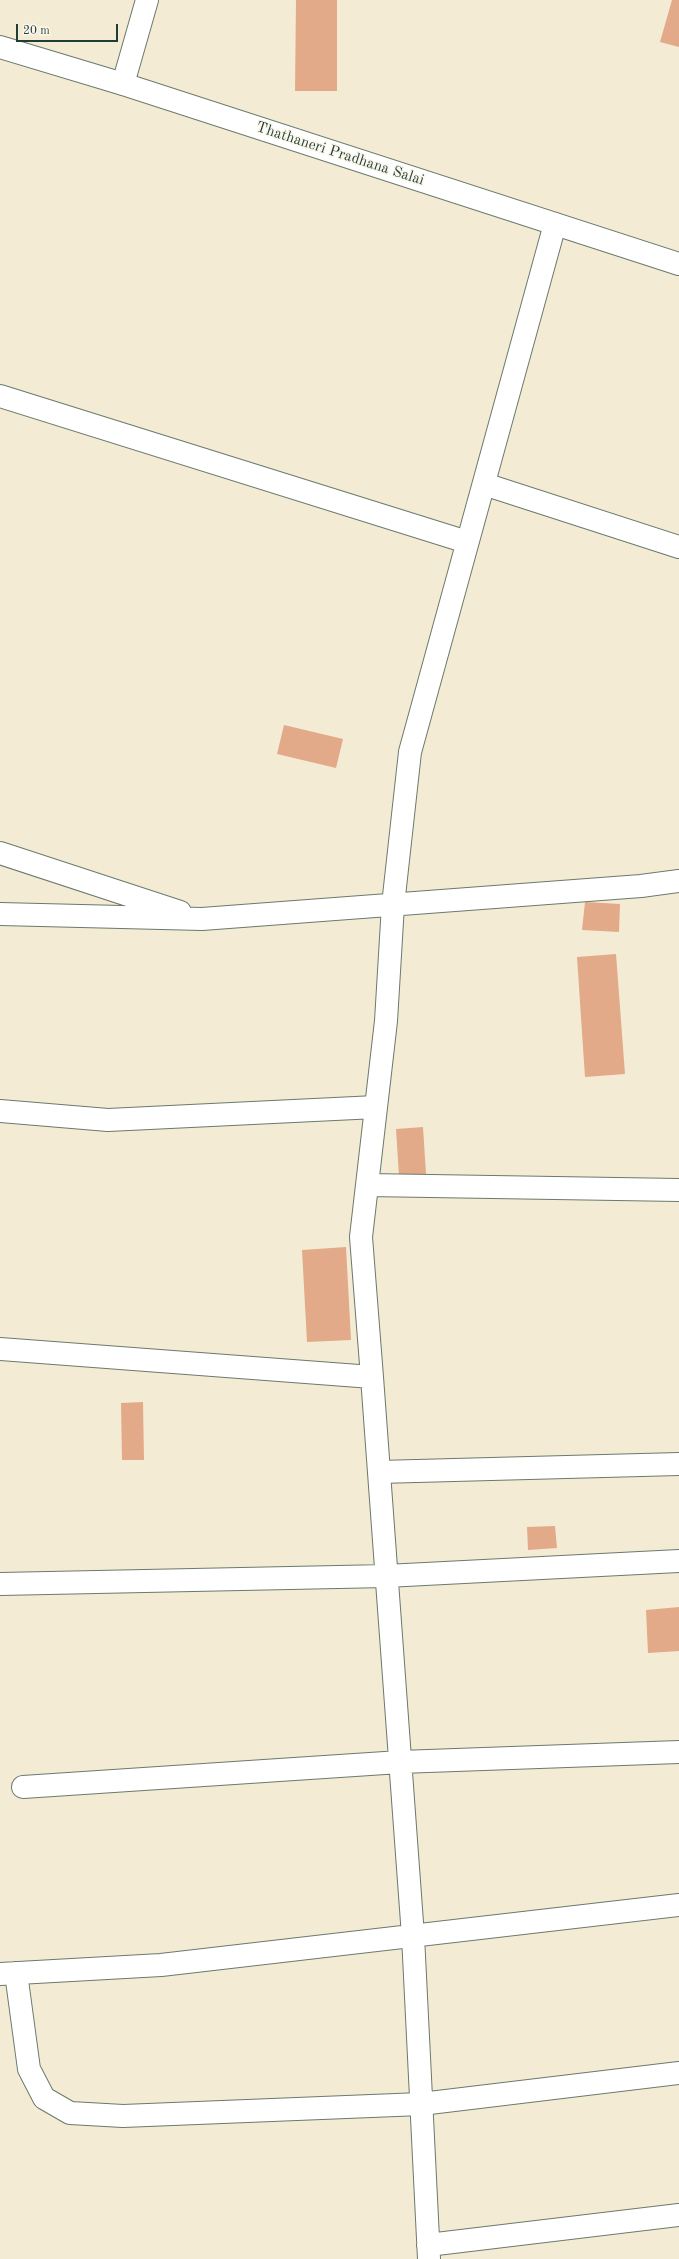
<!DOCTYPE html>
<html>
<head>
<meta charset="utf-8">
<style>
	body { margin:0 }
	#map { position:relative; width:679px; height:2259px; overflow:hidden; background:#f4ebd4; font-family:"Old Standard TT",serif }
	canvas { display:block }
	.scale { position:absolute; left:16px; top:24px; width:102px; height:18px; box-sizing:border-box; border:2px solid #1f3d34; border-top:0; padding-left:5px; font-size:12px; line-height:14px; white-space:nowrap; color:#1f3d34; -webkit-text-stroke:3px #fbf7ec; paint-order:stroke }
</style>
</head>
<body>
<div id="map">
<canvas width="679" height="2259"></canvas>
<div class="scale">20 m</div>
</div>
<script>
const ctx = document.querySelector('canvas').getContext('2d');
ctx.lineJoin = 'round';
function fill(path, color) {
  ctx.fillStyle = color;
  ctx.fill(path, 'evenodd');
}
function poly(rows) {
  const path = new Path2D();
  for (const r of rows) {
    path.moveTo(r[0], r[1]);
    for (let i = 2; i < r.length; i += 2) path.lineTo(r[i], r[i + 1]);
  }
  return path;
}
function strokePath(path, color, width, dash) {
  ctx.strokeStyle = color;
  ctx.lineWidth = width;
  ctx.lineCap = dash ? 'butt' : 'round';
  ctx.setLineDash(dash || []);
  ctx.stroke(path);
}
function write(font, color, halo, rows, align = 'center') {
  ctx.font = font + ' "Old Standard TT",serif';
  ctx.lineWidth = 3.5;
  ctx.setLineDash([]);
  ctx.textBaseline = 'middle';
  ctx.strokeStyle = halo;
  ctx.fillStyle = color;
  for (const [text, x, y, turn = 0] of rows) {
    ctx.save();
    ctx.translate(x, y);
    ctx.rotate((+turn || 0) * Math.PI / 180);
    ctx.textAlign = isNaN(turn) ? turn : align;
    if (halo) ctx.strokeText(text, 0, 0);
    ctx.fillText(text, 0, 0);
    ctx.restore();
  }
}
const building = poly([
	[296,0,337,0,337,91,295,91],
	[672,0,679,0,679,47,660,42],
	[284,725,343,739,336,768,277,754],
	[585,902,620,904,619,932,582,930],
	[616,954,625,1074,585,1077,577,957],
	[423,1127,426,1174,399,1176,396,1129],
	[346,1247,351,1340,307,1342,302,1250],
	[143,1402,144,1460,122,1460,121,1403],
	[555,1526,557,1548,528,1550,527,1527],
	[679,1607,679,1651,648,1653,646,1610]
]);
const minor = poly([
	[123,84,147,0],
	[0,396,467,542],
	[484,484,679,547],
	[0,853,180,912],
	[0,914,202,919,641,886,679,881],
	[0,1111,108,1120,376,1107],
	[368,1185,679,1190],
	[0,1349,372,1377,413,1936,429,2259],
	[372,1377,361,1237,386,1021,393,905,410,752,555,224],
	[379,1472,679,1464],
	[0,1584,386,1576,679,1561],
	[23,1787,400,1762,679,1752],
	[16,1973,29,2069,44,2098,70,2113,123,2116,421,2104,679,2073],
	[0,1974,161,1965,679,1905],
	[428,2245,679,2215]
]);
const major = poly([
	[0,47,123,84,679,264]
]);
const streetNames = [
	["Thathaneri Pradhana Salai",340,154,18]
];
fill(building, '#e2aa88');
strokePath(minor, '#6a7a6c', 24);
strokePath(major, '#6a7a6c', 24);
strokePath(minor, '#fff', 22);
strokePath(major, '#fff', 22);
write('15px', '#1f3d34', '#fbf7ec', streetNames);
</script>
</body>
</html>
